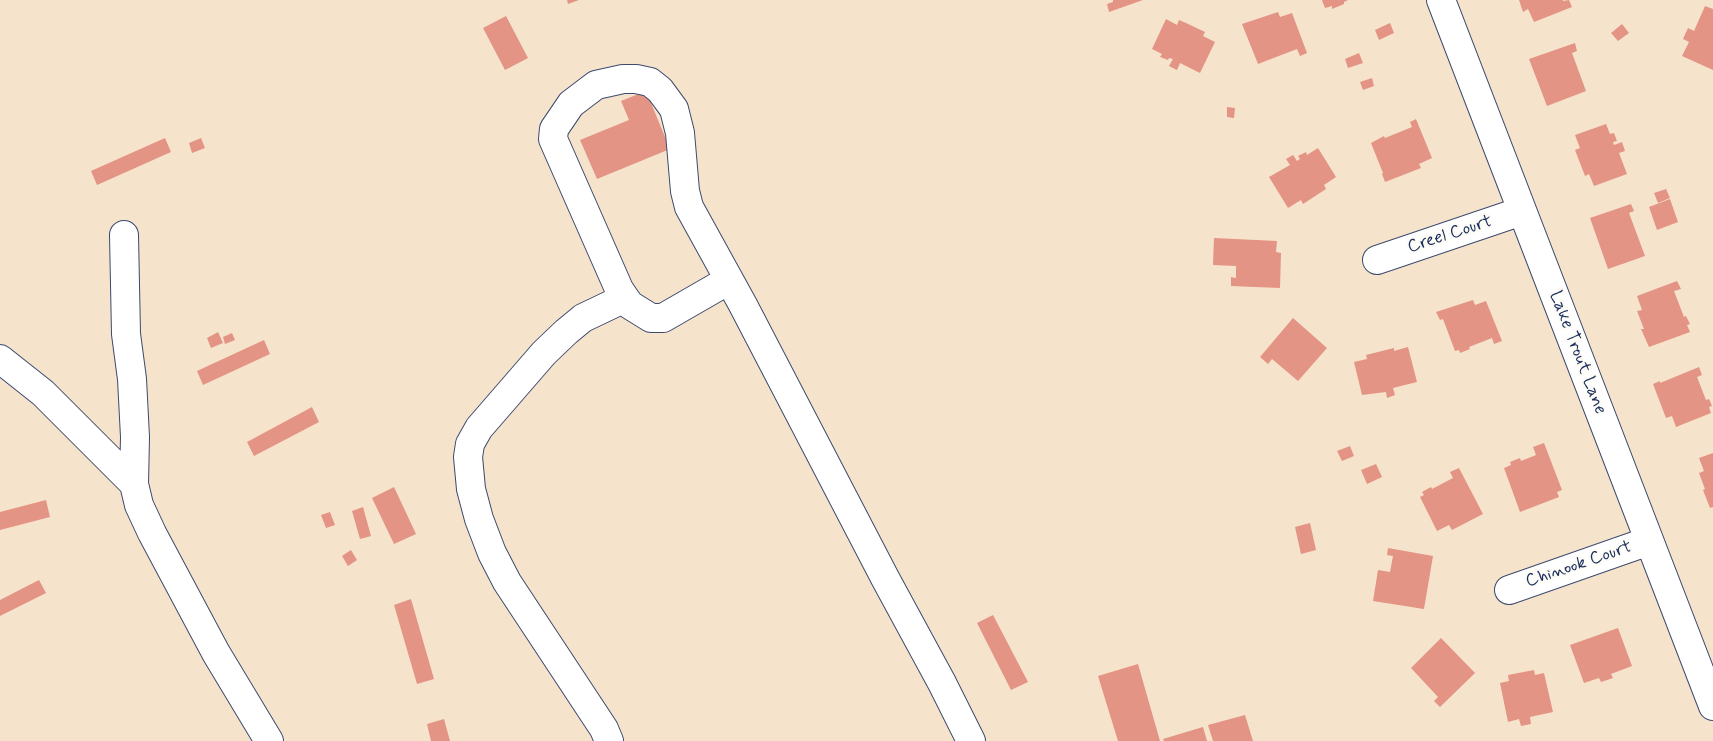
<!DOCTYPE html>
<html>
<head>
<meta charset="utf-8">
<style>
	body { margin:0 }
	canvas { display:block; background:#f6e3cb }
</style>
</head>
<body>
<canvas width="1713" height="741"></canvas>
<script>
const ctx = document.querySelector('canvas').getContext('2d');
ctx.lineJoin = 'round';
function fill(path, color) {
  ctx.fillStyle = color;
  ctx.fill(path, 'evenodd');
}
function poly(rows) {
  const path = new Path2D();
  for (const r of rows) {
    path.moveTo(r[0], r[1]);
    for (let i = 2; i < r.length; i += 2) path.lineTo(r[i], r[i + 1]);
  }
  return path;
}
function strokePath(path, color, width, dash) {
  ctx.strokeStyle = color;
  ctx.lineWidth = width;
  ctx.lineCap = dash ? 'butt' : 'round';
  ctx.setLineDash(dash || []);
  ctx.stroke(path);
}
function write(font, color, halo, rows, align = 'center') {
  ctx.font = font + ' Mynerve,sans-serif';
  ctx.lineWidth = 5;
  ctx.setLineDash([]);
  ctx.textBaseline = 'middle';
  ctx.strokeStyle = halo;
  ctx.fillStyle = color;
  for (const [text, x, y, turn = 0] of rows) {
    ctx.save();
    ctx.translate(x, y);
    ctx.rotate((+turn || 0) * Math.PI / 180);
    ctx.textAlign = isNaN(turn) ? turn : align;
    if (halo) ctx.strokeText(text, 0, 0);
    ctx.fillText(text, 0, 0);
    ctx.restore();
  }
}
const building = poly([
	[567,0,579,0,568,4],
	[1113,0,1143,0,1109,12,1107,4,1113,2],
	[1322,0,1348,0,1344,2,1344,4,1332,9,1332,6,1325,8],
	[1519,0,1563,0,1563,1,1569,0,1572,7,1534,22,1528,9,1523,12],
	[1705,6,1713,9,1713,70,1682,56,1689,42,1683,39,1688,28,1694,31],
	[1278,12,1280,17,1292,13,1307,53,1300,56,1297,49,1258,64,1242,24],
	[506,16,528,58,505,70,483,28],
	[1166,19,1177,25,1179,20,1186,23,1205,32,1203,36,1215,42,1200,73,1180,63,1177,70,1169,66,1173,59,1169,58,1168,60,1160,57,1162,54,1152,49],
	[1390,23,1394,33,1379,40,1375,30],
	[1622,24,1629,33,1618,41,1611,33],
	[1575,43,1577,51,1572,53,1586,91,1547,106,1529,59],
	[1359,53,1363,63,1348,68,1345,59],
	[1372,78,1374,86,1363,90,1360,82],
	[646,91,670,149,597,179,580,140,629,120,621,101],
	[1227,107,1235,108,1234,118,1227,117],
	[1416,119,1432,158,1419,164,1421,168,1385,182,1382,174,1383,173,1371,143,1384,136,1385,138,1412,127,1410,122],
	[1606,124,1610,134,1614,133,1617,141,1613,142,1614,145,1622,142,1625,151,1619,153,1627,174,1594,186,1589,174,1585,176,1575,150,1580,148,1575,135],
	[165,138,171,152,97,185,91,171],
	[201,138,205,148,192,153,189,143],
	[1318,148,1336,177,1324,185,1326,189,1303,204,1301,200,1288,208,1269,177,1290,165,1286,159,1293,155,1297,161,1300,159,1298,156,1306,152,1307,155],
	[1666,189,1670,198,1658,203,1654,193],
	[1670,199,1678,222,1657,230,1649,207],
	[1631,204,1634,211,1629,213,1645,256,1608,269,1590,218],
	[1214,238,1277,241,1276,252,1281,253,1280,288,1231,286,1231,277,1236,278,1236,266,1213,265],
	[1677,281,1681,289,1674,291,1684,317,1686,316,1690,324,1687,325,1690,332,1649,347,1641,329,1644,329,1637,311,1642,310,1637,296],
	[1473,300,1475,305,1486,301,1502,341,1494,344,1492,338,1469,347,1470,349,1460,353,1459,350,1455,351,1443,319,1440,320,1436,312],
	[1293,318,1327,348,1298,381,1272,359,1268,364,1260,357],
	[218,332,223,343,211,348,207,338],
	[232,333,235,340,225,344,223,337],
	[264,340,270,354,203,385,197,371],
	[1408,347,1417,382,1393,388,1395,395,1387,398,1386,392,1362,395,1354,362,1367,359,1366,355,1394,348,1394,351],
	[1699,367,1702,375,1697,377,1706,400,1709,399,1712,406,1709,407,1711,413,1676,427,1672,416,1666,418,1653,384,1660,381,1660,383],
	[312,407,319,422,254,456,247,442],
	[1544,443,1562,490,1557,492,1559,497,1520,512,1504,468,1511,465,1510,462,1520,458,1521,461,1536,455,1533,447],
	[1350,446,1354,456,1342,461,1337,451],
	[1713,453,1713,507,1710,508,1703,490,1705,489,1699,473,1704,471,1699,458],
	[1376,464,1382,477,1367,484,1361,470],
	[1459,468,1483,514,1452,530,1449,525,1437,531,1420,497,1424,495,1422,492,1431,487,1432,489,1453,478,1450,472],
	[394,487,416,534,394,544,372,498],
	[46,500,50,517,0,530,0,512],
	[363,507,371,536,360,539,352,511],
	[330,512,335,525,326,528,321,515],
	[1310,523,1316,550,1301,554,1295,527],
	[1388,548,1433,556,1424,609,1373,601,1378,570,1390,572,1393,556,1387,555],
	[351,550,357,560,348,566,342,556],
	[39,580,46,593,0,616,0,600],
	[411,599,434,679,417,684,394,605],
	[993,615,1028,682,1011,690,977,623],
	[1618,628,1632,666,1611,674,1613,678,1601,682,1599,678,1584,683,1570,645],
	[1441,638,1475,673,1440,707,1434,701,1438,697,1411,668],
	[1138,664,1160,741,1118,741,1098,676],
	[1534,670,1535,675,1544,673,1553,712,1530,717,1531,724,1521,726,1519,719,1508,722,1500,683,1509,681,1508,675],
	[1245,715,1253,741,1213,741,1208,725],
	[444,719,450,741,431,741,427,724],
	[1203,727,1207,741,1164,741,1163,739]
]);
const minor = poly([
	[1441,0,1713,706],
	[124,235,126,334,132,379,135,437,134,484,139,505,152,533,216,653,269,741],
	[1377,260,1522,211],
	[625,298,630,305,651,318,663,318,729,280],
	[0,359,43,393,134,484],
	[1509,590,1649,541],
	[609,741,604,729,507,582,492,553,479,519,471,489,468,457,470,444,479,428,544,353,566,332,583,318,625,298,619,289,553,139,554,129,571,104,596,85,623,79,636,79,650,82,660,90,674,109,680,133,685,191,689,207,743,305,885,578,942,683,971,741]
]);
const streetNames = [
	["Creel Court",1450,235,-18],
	["Lake Trout Lane",1577,353,69],
	["Chinook Court",1579,565,-19]
];
fill(building, '#e39484');
strokePath(minor, '#3c4a6e', 30);
strokePath(minor, '#fff', 28);
write('18px', '#1b2f5e', '#fdfcf7', streetNames);
</script>
</body>
</html>
